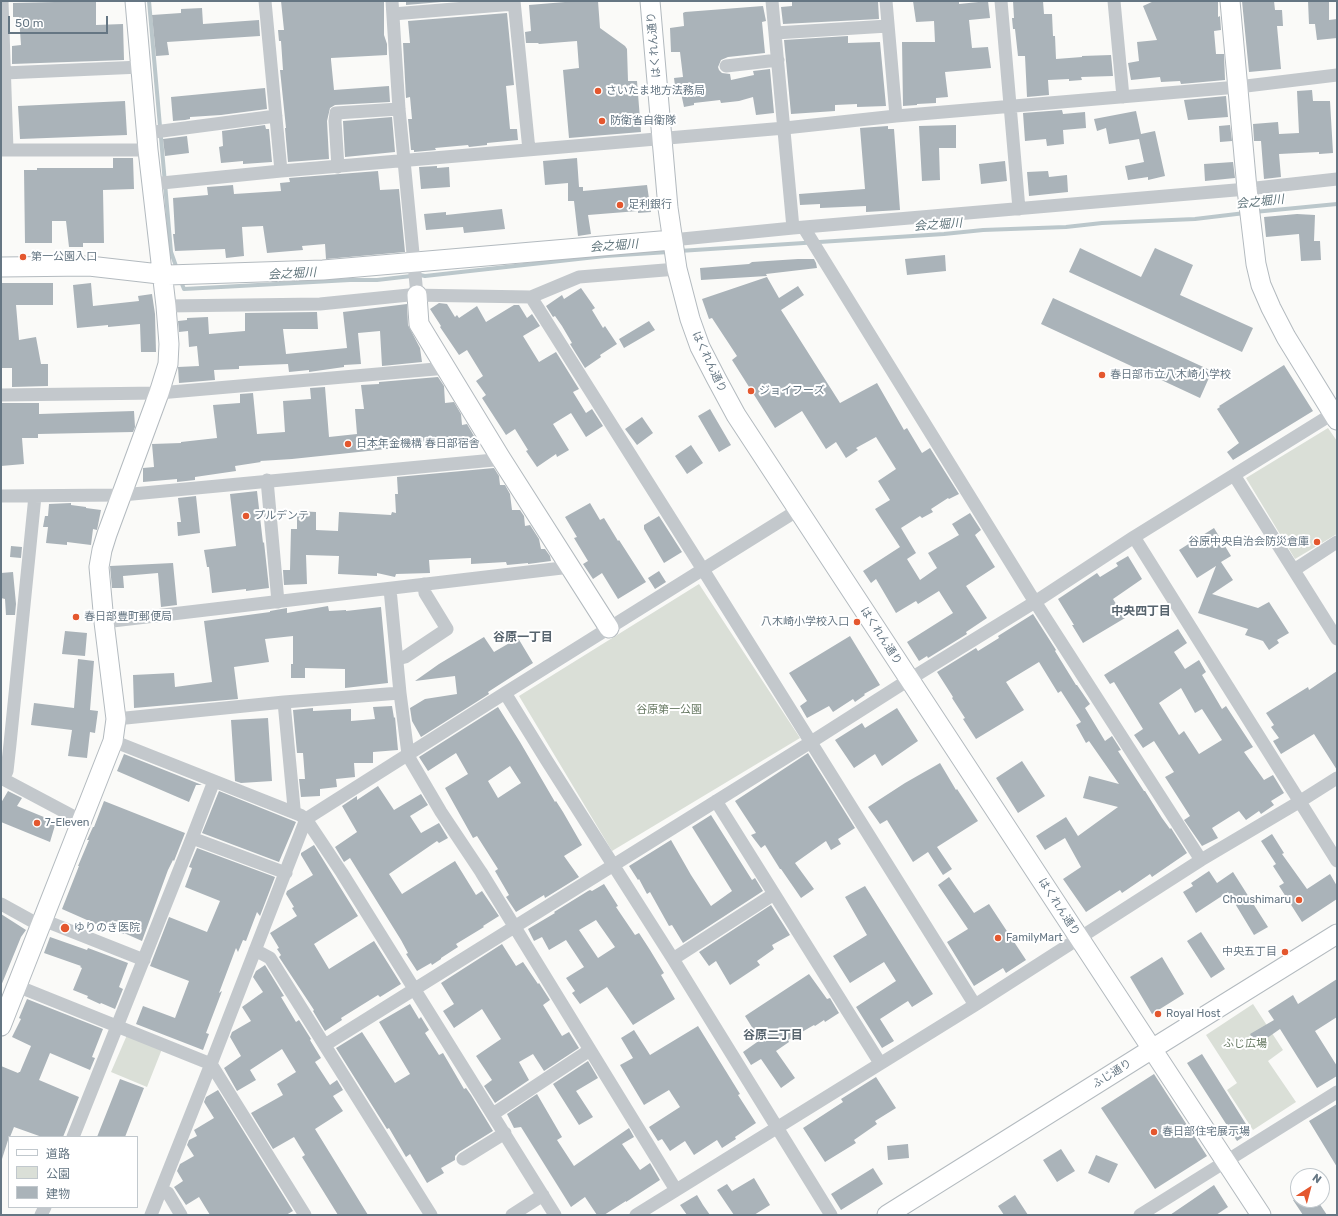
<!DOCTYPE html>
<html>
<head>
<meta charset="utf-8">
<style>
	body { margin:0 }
	#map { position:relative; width:1338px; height:1216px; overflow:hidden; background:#fafaf8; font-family:Rubik,"Noto Sans JP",sans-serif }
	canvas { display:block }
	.frame { position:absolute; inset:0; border:2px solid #657683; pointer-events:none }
	.legend { position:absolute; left:8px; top:1136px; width:130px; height:72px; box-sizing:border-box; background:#fff; border:1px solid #c1c8cd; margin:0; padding:5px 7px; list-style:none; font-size:12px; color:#657683 }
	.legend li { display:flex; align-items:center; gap:8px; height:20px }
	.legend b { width:20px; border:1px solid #c1c8cd }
	.north { position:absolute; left:1290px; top:1168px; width:40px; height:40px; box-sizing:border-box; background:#fff; border:1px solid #c1c8cd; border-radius:50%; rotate:36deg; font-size:11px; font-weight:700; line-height:16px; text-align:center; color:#657683 }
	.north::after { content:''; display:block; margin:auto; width:14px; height:18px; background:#e4572e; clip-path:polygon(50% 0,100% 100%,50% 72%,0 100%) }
	.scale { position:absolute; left:8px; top:16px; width:100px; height:18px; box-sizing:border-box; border:2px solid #657683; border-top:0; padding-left:5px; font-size:12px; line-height:14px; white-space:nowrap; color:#657683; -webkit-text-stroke:3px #fff; paint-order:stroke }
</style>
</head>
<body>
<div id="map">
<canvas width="1338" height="1216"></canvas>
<div class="frame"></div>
<ul class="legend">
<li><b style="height:5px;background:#fff"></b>道路</li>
<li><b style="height:11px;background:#dadfd7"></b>公園</li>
<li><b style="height:11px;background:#aab3b9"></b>建物</li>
</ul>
<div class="north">N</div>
<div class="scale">50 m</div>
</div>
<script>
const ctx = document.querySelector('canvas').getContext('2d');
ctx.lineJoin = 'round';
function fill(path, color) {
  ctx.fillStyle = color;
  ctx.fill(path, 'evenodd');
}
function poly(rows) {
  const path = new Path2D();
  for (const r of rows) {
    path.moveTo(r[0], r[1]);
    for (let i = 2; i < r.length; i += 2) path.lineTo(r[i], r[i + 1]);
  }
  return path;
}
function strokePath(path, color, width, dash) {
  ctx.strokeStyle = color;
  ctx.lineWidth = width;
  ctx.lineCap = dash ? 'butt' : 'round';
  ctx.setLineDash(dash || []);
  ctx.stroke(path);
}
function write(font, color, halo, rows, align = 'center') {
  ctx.font = font + ' Rubik,"Noto Sans JP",sans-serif';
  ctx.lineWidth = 4;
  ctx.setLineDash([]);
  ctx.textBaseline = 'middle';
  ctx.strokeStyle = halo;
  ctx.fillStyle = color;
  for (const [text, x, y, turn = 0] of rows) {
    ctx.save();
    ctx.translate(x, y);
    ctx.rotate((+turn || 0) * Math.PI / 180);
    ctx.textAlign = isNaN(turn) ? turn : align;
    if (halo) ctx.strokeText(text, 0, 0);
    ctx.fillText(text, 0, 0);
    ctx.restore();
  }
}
const green = poly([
	[1328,428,1337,441,1337,534,1295,559,1246,478],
	[699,584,800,738,612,851,519,696],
	[1253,1004,1283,1050,1268,1061,1296,1102,1253,1130,1227,1090,1237,1083,1206,1035],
	[127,1035,162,1049,147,1087,111,1072]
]);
const stream = poly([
	[149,1,171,252,177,269],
	[1254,212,1337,204],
	[679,251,944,234,983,230,1066,227,1102,223,1195,219,1245,213],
	[180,279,184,289,350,280,377,280,420,275,425,276,605,256,669,252]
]);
const building = poly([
	[96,1,96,25,123,24,124,60,12,64,12,46,21,45,19,17,13,17,13,3],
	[281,1,384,1,384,35,387,44,387,55,331,58,331,60,334,90,389,86,390,102,335,105,330,108,327,121,329,159,288,162,285,128,286,128,280,70,283,70,281,41,279,41,278,30,284,30],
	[406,1,453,1,406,5],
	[577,1,598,1,600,28,625,46,627,49,628,81,637,81,641,132,569,138,563,70,579,68,577,41,539,44,538,43,526,43,525,32,531,31,529,5],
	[800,1,878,1,879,19,783,24,781,7,792,6,792,2],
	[913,1,959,1,959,4,988,1,990,18,969,20,972,48,988,47,991,68,945,72,948,97,936,98,936,103,917,104,917,105,903,106,902,42,935,42,934,21,916,22],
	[1013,1,1043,1,1044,14,1052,14,1053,36,1055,36,1056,59,1082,57,1082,56,1111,55,1113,76,1081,77,1082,80,1069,81,1069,79,1048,80,1049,95,1027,97,1025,56,1018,56,1015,29,1013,29,1012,18,1014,18],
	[1154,1,1218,1,1218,17,1220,16,1221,30,1214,31,1216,54,1224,54,1225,80,1181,84,1180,81,1161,82,1160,77,1131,80,1128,63,1139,61,1137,42,1157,40,1143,6],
	[1242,1,1274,1,1275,10,1282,10,1283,26,1277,26,1281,69,1249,72],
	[1308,1,1329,1,1329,20,1337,19,1337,38,1317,40,1315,24,1309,24],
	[763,6,766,21,762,22,765,53,728,57,721,60,718,67,719,70,722,73,730,74,731,80,754,75,753,71,770,69,774,113,756,115,753,97,739,101,721,103,720,100,694,103,694,105,684,107,681,93,676,94,674,78,683,77,680,52,671,52,670,28,684,26,683,13,685,12],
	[202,8,203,24,259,20,260,36,167,42,169,55,156,56,152,15,181,13,181,9],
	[507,13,514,85,506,86,510,129,517,129,518,140,487,143,487,145,469,147,468,145,435,148,436,150,414,152,414,150,411,150,408,119,412,119,410,97,406,98,403,43,410,43,408,21],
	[848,36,848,43,880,42,886,106,857,107,857,104,835,105,835,111,791,114,784,40],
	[265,88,267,109,221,115,190,117,190,119,185,120,173,121,171,97],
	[1312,90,1313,101,1330,101,1333,153,1319,154,1319,152,1279,154,1281,177,1264,179,1261,141,1254,141,1253,124,1278,122,1279,134,1299,133,1297,91],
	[1226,96,1228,117,1188,120,1184,100],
	[125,101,127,135,20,139,18,106],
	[1062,110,1063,114,1085,112,1086,128,1063,130,1064,144,1047,146,1046,139,1025,141,1023,113],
	[1136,111,1141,134,1155,131,1165,176,1148,180,1148,177,1128,180,1125,166,1144,162,1139,139,1109,144,1106,128,1097,131,1094,119],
	[392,117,395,152,345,157,343,121],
	[265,125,266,129,269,129,272,162,243,164,243,161,221,163,219,147,223,146,222,131],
	[956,125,956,148,939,148,940,180,922,181,919,126],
	[1230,125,1232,141,1220,142,1219,126],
	[888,126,888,129,894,129,900,210,866,212,866,206,820,208,820,204,800,205,799,194,865,189,860,128],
	[187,136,189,153,165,156,163,139],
	[113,158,133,158,134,189,103,190,104,243,83,243,83,247,69,247,66,221,52,221,52,243,25,243,24,170,37,170,37,168,113,168],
	[577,158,579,187,583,187,583,191,647,185,651,212,638,213,638,211,588,215,591,234,578,236,574,201,568,201,568,183,545,185,543,161],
	[1005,161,1007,181,981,184,979,164],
	[1233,162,1235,178,1205,181,1204,164],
	[437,166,437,168,449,167,450,187,421,189,419,167],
	[378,171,380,190,399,189,405,252,326,259,325,244,302,246,303,250,267,253,263,226,242,227,244,256,226,258,225,249,175,251,173,234,175,234,173,198,208,195,207,187,221,186,233,185,234,194,281,191,280,183,290,182,289,178],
	[1048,171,1049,177,1067,175,1068,192,1029,196,1027,172],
	[502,209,505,229,464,233,463,227,426,230,424,214,446,212,446,215],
	[1297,214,1315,215,1314,241,1320,241,1321,260,1301,261,1299,234,1266,237,1264,217],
	[1080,248,1141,277,1155,248,1193,265,1180,295,1253,328,1242,352,1069,272],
	[945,255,946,271,907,275,905,259],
	[798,259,814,259,816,263,817,268,766,274,767,276,701,280,700,268,749,264,752,262],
	[767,277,779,298,798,286,804,295,781,310,840,403,877,383,904,430,907,428,922,453,930,448,959,494,949,499,948,498,931,509,933,512,922,518,920,516,901,528,916,553,907,559,920,580,937,568,928,553,959,535,952,524,970,513,981,530,975,535,995,567,966,586,987,618,966,632,967,634,928,658,927,656,919,661,907,642,953,613,939,591,918,604,916,601,896,613,876,579,871,583,863,571,900,547,875,509,890,500,878,481,896,469,876,437,856,448,858,450,846,458,836,442,826,449,802,411,775,428,732,360,737,356,712,318,709,319,702,299],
	[1,283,53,283,53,305,16,305,19,340,36,337,41,364,48,364,48,386,12,387,12,368,1,368],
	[91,283,93,306,139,301,138,296,152,294,155,314,156,352,141,352,140,324,108,327,108,325,77,328,73,285],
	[581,288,595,308,592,310,603,328,605,326,617,344,600,355,601,357,585,368,570,344,572,343,562,326,555,316,553,317,546,306,562,295,564,299],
	[1053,298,1212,371,1200,398,1041,324],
	[439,303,447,304,455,317,457,315,459,318,477,306,486,322,514,305,519,305,527,318,532,314,540,326,523,336,539,362,556,352,579,389,573,392,586,413,592,409,603,426,586,437,571,413,553,424,569,450,557,457,556,454,537,467,526,451,528,450,515,429,506,435,482,398,486,395,476,381,483,376,467,350,459,355,440,327,441,326,430,309],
	[407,304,408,325,420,348,422,362,382,366,380,331,358,333,361,364,344,365,344,367,309,372,309,370,289,372,288,364,239,366,239,369,214,370,215,380,179,383,178,367,199,366,197,346,189,347,188,331,179,332,178,321,187,320,187,318,208,317,209,334,245,331,245,313,317,312,318,329,283,329,286,354,347,348,343,312],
	[649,321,655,330,624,348,619,339],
	[1284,365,1313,411,1233,460,1227,452,1239,443,1217,409,1220,407,1219,406],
	[438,377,444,386,445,403,454,402,461,414,462,425,467,424,474,436,474,440,448,442,449,446,437,447,437,441,406,443,406,447,292,459,260,461,261,462,235,466,236,471,195,477,195,480,177,482,177,479,143,482,143,468,154,467,152,444,181,443,181,442,217,438,213,405,240,403,240,394,253,393,257,434,285,432,283,401,311,399,310,388,325,387,329,437,357,434,355,409,364,409,361,385,379,384,379,382],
	[1,403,39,403,39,414,134,411,135,427,133,432,38,434,38,438,22,438,24,464,1,466],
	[710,409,731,445,719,452,698,416],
	[642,417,653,433,637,445,625,429],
	[691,445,703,463,687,474,675,456],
	[494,468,499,476,500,485,505,485,510,494,512,510,520,510,524,516,525,526,530,525,539,539,541,549,545,549,550,556,551,561,528,564,528,563,507,565,506,562,471,564,471,558,429,560,430,573,396,574,395,577,377,573,377,576,338,574,339,556,306,555,307,584,284,585,283,570,290,570,291,529,297,529,297,511,316,512,316,530,338,531,339,512,391,515,392,512,396,513,395,494,398,494,397,477],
	[257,491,263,543,264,542,269,588,246,591,246,589,212,593,209,567,207,567,204,550,236,546,230,494],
	[196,496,200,533,178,536,177,522,181,522,178,498],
	[71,503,71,505,86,507,86,508,101,510,97,530,93,529,91,545,67,542,67,545,46,543,48,527,43,527,45,516,48,516,49,504],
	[590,503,600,520,604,518,618,541,619,540,646,582,618,599,602,573,593,579,583,564,588,561,574,538,577,537,565,517],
	[659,516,682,552,664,563,644,529,644,525],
	[1214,528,1231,556,1221,562,1233,580,1212,594,1258,608,1269,602,1289,633,1277,640,1279,643,1269,650,1263,641,1245,635,1248,629,1198,613,1216,566,1197,578,1179,550],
	[11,546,22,547,21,558,10,557],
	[1128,556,1142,579,1113,599,1125,618,1083,643,1072,625,1074,625,1058,599,1097,573,1100,577,1118,566,1116,563],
	[173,563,177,605,161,607,158,573,123,576,124,588,112,588,110,566],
	[659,571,666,582,655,589,648,578],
	[13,572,16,604,15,615,6,615,5,599,1,598,1,573],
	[328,606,329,611,346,610,346,611,381,607,388,683,345,688,345,669,305,668,305,678,291,678,291,664,293,664,293,636,265,639,269,662,234,667,238,699,134,708,133,675,174,673,175,687,212,682,204,621,270,612,270,611,287,608,287,613],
	[1033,614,1056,650,1055,651,1076,685,1077,685,1090,704,1085,708,1105,741,1112,736,1121,750,1118,751,1144,791,1145,791,1162,818,1170,829,1171,828,1187,853,1152,877,1150,874,1122,893,1120,890,1086,912,1063,879,1081,867,1065,838,1045,850,1036,836,1066,817,1078,836,1118,807,1083,798,1089,776,1119,784,1089,741,1086,743,1076,725,1081,722,1061,691,1058,693,1039,662,1006,682,1024,710,976,739,963,719,965,718,952,698,953,697,937,672,976,648,978,651,999,638,998,636],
	[1178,629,1187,643,1174,652,1185,669,1199,660,1206,672,1202,675,1222,709,1226,706,1253,747,1244,752,1264,780,1273,775,1284,793,1271,801,1274,805,1261,814,1259,811,1246,820,1239,811,1212,828,1218,838,1202,846,1184,820,1190,816,1165,777,1174,772,1154,741,1143,748,1134,735,1143,729,1114,682,1110,684,1104,675],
	[1181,688,1195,713,1202,709,1222,740,1199,754,1184,731,1179,735,1159,703],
	[65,631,87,633,85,656,62,654],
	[850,636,880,685,864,694,865,695,855,702,853,699,833,712,829,706,807,718,800,706,807,701,789,673],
	[484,637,494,652,518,638,533,663,488,692,489,694,421,737,412,721,410,708,425,699,457,694,455,676,415,681,439,664],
	[78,659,94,661,90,710,98,711,95,733,90,732,87,758,68,756,72,730,31,725,34,703,74,708],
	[1337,671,1337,770,1314,734,1281,754,1273,741,1279,738,1271,727,1274,725,1266,713,1308,687,1309,690],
	[392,706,394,718,395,717,398,750,373,752,373,763,354,763,355,777,336,779,337,787,320,789,320,796,301,797,299,779,305,779,303,753,297,753,293,710,313,708,313,711,351,709,351,721,375,719,373,707],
	[498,707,520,742,555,802,556,801,563,812,582,845,564,856,579,877,545,898,544,895,516,912,506,897,509,895,495,871,498,869,477,836,473,838,445,788,468,774,456,753,428,771,419,757],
	[510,766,521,783,498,798,488,781],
	[897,708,918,741,882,766,875,754,854,768,835,740,862,723,865,728],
	[268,718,272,781,241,783,235,781,231,720],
	[808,753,855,828,838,839,841,844,831,850,826,841,795,863,814,889,801,898,781,869,780,869,765,845,761,848,751,835,756,833,735,801],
	[124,754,202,785,196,785,189,802,117,771],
	[1022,761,1045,796,1018,813,996,778],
	[940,763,956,790,957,789,978,821,937,847,952,869,943,875,928,852,913,862,887,820,880,824,868,807,905,783],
	[378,786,394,810,421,794,428,805,410,816,421,833,439,823,448,838,439,843,437,841,389,874,402,894,455,861,476,895,482,891,499,916,483,926,484,927,456,944,458,947,441,958,441,959,432,965,431,963,417,971,406,954,408,953,401,940,350,858,344,862,335,847,357,832,342,806,357,796,357,800],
	[8,791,22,798,17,806,56,822,50,842,1,822,1,803],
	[219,791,296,822,279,862,202,833],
	[104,801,185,833,174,861,173,860,168,870,142,941,124,933,124,934,96,924,62,909,79,866,78,866,89,840,87,840,93,827,94,827],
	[711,815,752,880,755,878,763,891,683,943,672,925,669,926,650,892,647,894,639,879,638,880,629,866,671,840,691,875,711,906,732,891,692,827],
	[1272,834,1284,853,1282,854,1307,889,1330,874,1337,886,1337,899,1302,922,1279,886,1284,883,1273,866,1276,864,1261,841],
	[314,845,358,916,314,944,329,969,374,941,401,984,380,997,378,995,341,1018,342,1020,325,1031,313,1011,314,1010,279,957,281,955,277,949,279,948,270,933,297,916,292,908,294,907,286,894,287,891,313,875,301,855,301,853],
	[197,848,275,877,260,916,257,912,246,941,243,940,238,952,236,948,219,993,222,991,206,1033,209,1034,203,1050,136,1024,143,1006,175,1018,189,981,150,966,169,917,207,932,220,901,185,887,192,868,189,867],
	[1209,871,1217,883,1233,872,1268,927,1254,935,1228,892,1196,913,1183,892,1193,886,1191,883],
	[949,877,974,913,989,904,1026,960,1006,973,1003,968,974,986,947,942,968,929,938,885],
	[604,884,618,906,616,907,635,935,639,933,650,950,664,973,661,975,675,999,633,1025,607,987,580,1004,572,993,575,991,566,978,584,967,566,940,549,950,542,937,534,941,528,929,555,913,554,912,588,891,590,890,592,891],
	[596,920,615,947,598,958,579,930],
	[865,886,933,994,912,1007,908,1001,880,1019,894,1041,882,1048,856,1007,896,981,884,962,850,983,833,956,867,935,845,897],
	[771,905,790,935,772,945,774,949,757,961,760,965,730,985,716,961,709,966,699,952],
	[1,914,26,930,21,937,1,986],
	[1201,932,1225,969,1211,978,1187,941],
	[50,937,87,950,88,948,128,963,119,987,123,989,115,1009,101,1003,100,1004,87,998,88,996,73,990,82,968,80,967,81,966,44,953],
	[502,944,516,966,523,962,538,984,539,983,550,1000,543,1005,562,1036,569,1032,579,1048,544,1071,533,1054,519,1062,529,1080,495,1103,484,1086,492,1080,476,1056,501,1039,482,1009,454,1028,443,1011,454,1004,441,983],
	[1162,957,1184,994,1152,1014,1130,977],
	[265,965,284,996,281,997,296,1022,299,1020,311,1039,310,1040,321,1058,315,1062,330,1085,337,1080,343,1090,333,1096,343,1111,315,1129,368,1215,338,1215,302,1157,305,1155,294,1137,273,1149,251,1113,283,1095,277,1084,296,1072,282,1049,250,1070,256,1080,237,1091,224,1068,241,1056,230,1037,232,1032,251,1021,242,1007,263,992,253,977,256,971],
	[809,974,827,999,830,998,839,1013,825,1022,824,1020,815,1026,814,1025,788,1040,789,1042,776,1051,795,1078,781,1088,761,1059,751,1065,743,1052,760,1040,745,1016],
	[1337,979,1337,1017,1315,1031,1337,1066,1337,1076,1317,1088,1280,1029,1257,1045,1250,1034,1274,1020,1268,1011,1293,995,1298,1004],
	[27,999,103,1029,92,1057,95,1058,90,1070,50,1053,39,1080,79,1097,63,1137,42,1137,14,1127,10,1137,9,1137,2,1159,1,1066,18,1073,19,1072,20,1072,31,1046,12,1037,21,1019,19,1018],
	[410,1004,419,1019,421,1017,429,1030,425,1033,439,1055,443,1053,464,1089,466,1088,471,1095,493,1131,459,1152,455,1156,455,1160,441,1168,444,1173,427,1183,410,1154,406,1157,389,1128,387,1129,336,1048,362,1032,395,1083,410,1074,379,1022],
	[698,1026,740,1094,738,1095,756,1123,735,1137,736,1139,722,1148,717,1140,694,1155,685,1141,670,1151,662,1139,658,1141,649,1127,680,1107,669,1090,644,1105,620,1065,633,1058,621,1038,634,1030,650,1055],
	[1202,1054,1251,1132,1237,1141,1187,1063],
	[588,1061,598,1078,576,1091,593,1117,579,1125,553,1084],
	[1154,1074,1207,1156,1155,1189,1101,1108],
	[876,1077,896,1108,875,1121,877,1124,854,1140,856,1143,825,1162,803,1128,843,1102,841,1099],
	[120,1079,144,1088,125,1137,97,1137],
	[218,1090,293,1211,286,1215,210,1215,199,1197,186,1205,174,1187,183,1181,177,1171,180,1164,194,1156,187,1145,189,1140,197,1136,194,1130,214,1118,204,1102,206,1097],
	[537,1094,562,1137,557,1140,574,1166,629,1128,634,1137,622,1144,640,1170,650,1163,660,1180,626,1202,626,1201,604,1215,597,1215,585,1197,571,1207,521,1127,514,1128,507,1114],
	[1337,1104,1337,1167,1309,1121],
	[908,1144,909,1158,888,1160,887,1146],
	[1061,1149,1075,1171,1057,1182,1043,1160],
	[1096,1155,1118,1164,1109,1183,1088,1173],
	[873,1168,883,1184,841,1210,831,1194],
	[754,1178,770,1205,754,1215,734,1215,717,1190,727,1184,732,1191],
	[1214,1185,1228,1207,1216,1215,1170,1215],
	[697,1195,703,1205,710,1215,687,1215,680,1205],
	[1015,1195,1028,1215,1004,1215,998,1206],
	[1293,1200,1317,1200,1327,1215,1303,1215]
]);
const street = poly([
	[2,1,7,150],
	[265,1,281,171],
	[392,1,399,109,417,295],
	[514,1,529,150],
	[772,1,793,228],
	[886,1,896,116],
	[1001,1,1019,209],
	[1114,1,1123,97],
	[393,14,514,4],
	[775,33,888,26],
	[726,66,778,60],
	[4,73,141,67],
	[147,133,276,116],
	[1,150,148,150],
	[338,167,335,121,336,113,399,109],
	[152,184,281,171,785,128,896,116,1238,87,1337,75],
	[804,228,1030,594,1201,860],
	[672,240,793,228,1247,189,1337,179],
	[531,297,707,576,975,1005],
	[166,306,320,304,409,295,531,297,579,277,677,269],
	[1,395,159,393,447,368],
	[1234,475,1337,639],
	[267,480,278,602],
	[1,496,122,495,494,460,500,457],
	[1134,537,1337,861],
	[1294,570,1337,542],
	[390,589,400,693,408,754,411,761,441,812,481,872,676,1190],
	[104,622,562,568,569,566],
	[397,659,405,657,447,629,425,593,424,584],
	[505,693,547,761,673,959,831,1215],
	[284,702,294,808,293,812],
	[116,719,284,702,400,693],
	[113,741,300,815,306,819,342,873,555,1215],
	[1,778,82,821],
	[3,779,7,771,10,744,35,496],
	[716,801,880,1063],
	[192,838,286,873],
	[1,904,41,926],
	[43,920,144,960],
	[255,950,270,958,431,1215],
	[673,959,774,894],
	[17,986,211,1064,305,1215],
	[325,1045,811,742,910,679,1035,602,1134,537,1337,411],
	[493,1114,590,1050],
	[73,1137,192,838,214,781],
	[463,1159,505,1133],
	[162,1190,168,1193,181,1215],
	[41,1215,45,1207],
	[151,1215,211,1064,306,819,505,693,798,510],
	[512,1215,543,1195],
	[636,1215,975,1005,1201,860,1299,802,1337,778],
	[1140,1215,1337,1092]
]);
const secondary = poly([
	[650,1,668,208,677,269,690,319,700,347,716,378,736,415,755,444,1261,1215],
	[1230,1,1247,189,1256,264,1261,285,1271,308,1286,337,1337,420],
	[1,267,89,266,168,275,323,270,672,240],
	[417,295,419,324,500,457,609,628],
	[1,1026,113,741,116,719,104,622,99,567,102,550,107,534,159,393,168,364,169,344,166,306,148,150,135,1],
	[887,1215,1152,1049,1337,934]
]);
const markers = [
	[598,91,4,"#e4572e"],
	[602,121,4,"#e4572e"],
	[620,205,4,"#e4572e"],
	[23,257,4,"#e4572e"],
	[1102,375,4,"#e4572e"],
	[751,391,4,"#e4572e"],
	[348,444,4,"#e4572e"],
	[246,516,4,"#e4572e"],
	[1317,542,4,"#e4572e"],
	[76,617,4,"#e4572e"],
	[857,622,4,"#e4572e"],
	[37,823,4,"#e4572e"],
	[1299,900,4,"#e4572e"],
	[65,928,5,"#e4572e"],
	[998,938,4,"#e4572e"],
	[1285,952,4,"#e4572e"],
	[1158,1014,4,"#e4572e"],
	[1154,1132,4,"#e4572e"]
];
const streetNames = [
	["はくれん通り",654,45,-95],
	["はくれん通り",709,362,65],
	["はくれん通り",881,636,57],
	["はくれん通り",1059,907,57],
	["ふじ通り",1112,1074,-32]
];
const poiNames = [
	["さいたま地方法務局",606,91],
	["防衛省自衛隊",610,121],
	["足利銀行",628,205],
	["第一公園入口",31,257],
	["春日部市立八木崎小学校",1110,375],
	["ジョイフーズ",759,391],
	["日本年金機構 春日部宿舎",356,444],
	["プルデンテ",254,516],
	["谷原中央自治会防災倉庫",1309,542,"right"],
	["春日部豊町郵便局",84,617],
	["八木崎小学校入口",849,622,"right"],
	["7-Eleven",45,823],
	["Choushimaru",1291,900,"right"],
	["ゆりのき医院",74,928],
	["FamilyMart",1006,938],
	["中央五丁目",1277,952,"right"],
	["Royal Host",1166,1014],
	["春日部住宅展示場",1162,1132]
];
const parkNames = [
	["谷原第一公園",669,710],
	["ふじ広場",1245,1044]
];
const waterNames = [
	["会之堀川",1260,202,-6],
	["会之堀川",938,225,-4],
	["会之堀川",614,246,-4],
	["会之堀川",292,274,-3]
];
const neighbourhoodNames = [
	["中央四丁目",1141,612],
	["谷原一丁目",523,638],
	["谷原二丁目",773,1036]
];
fill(green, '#dadfd7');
strokePath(stream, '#bbc7cb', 4);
fill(building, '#aab3b9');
strokePath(secondary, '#b3babf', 21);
strokePath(street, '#c3c8cc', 13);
strokePath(secondary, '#fff', 19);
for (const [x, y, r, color] of markers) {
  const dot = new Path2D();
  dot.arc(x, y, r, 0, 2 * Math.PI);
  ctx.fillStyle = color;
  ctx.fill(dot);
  strokePath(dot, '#fff', 1.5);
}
write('11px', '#657683', '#fff', streetNames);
write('11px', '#657683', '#fff', poiNames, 'left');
write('11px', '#687a64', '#fff', parkNames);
write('italic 12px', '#60757c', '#fff', waterNames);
write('bold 12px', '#57646e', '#fff', neighbourhoodNames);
</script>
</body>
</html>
